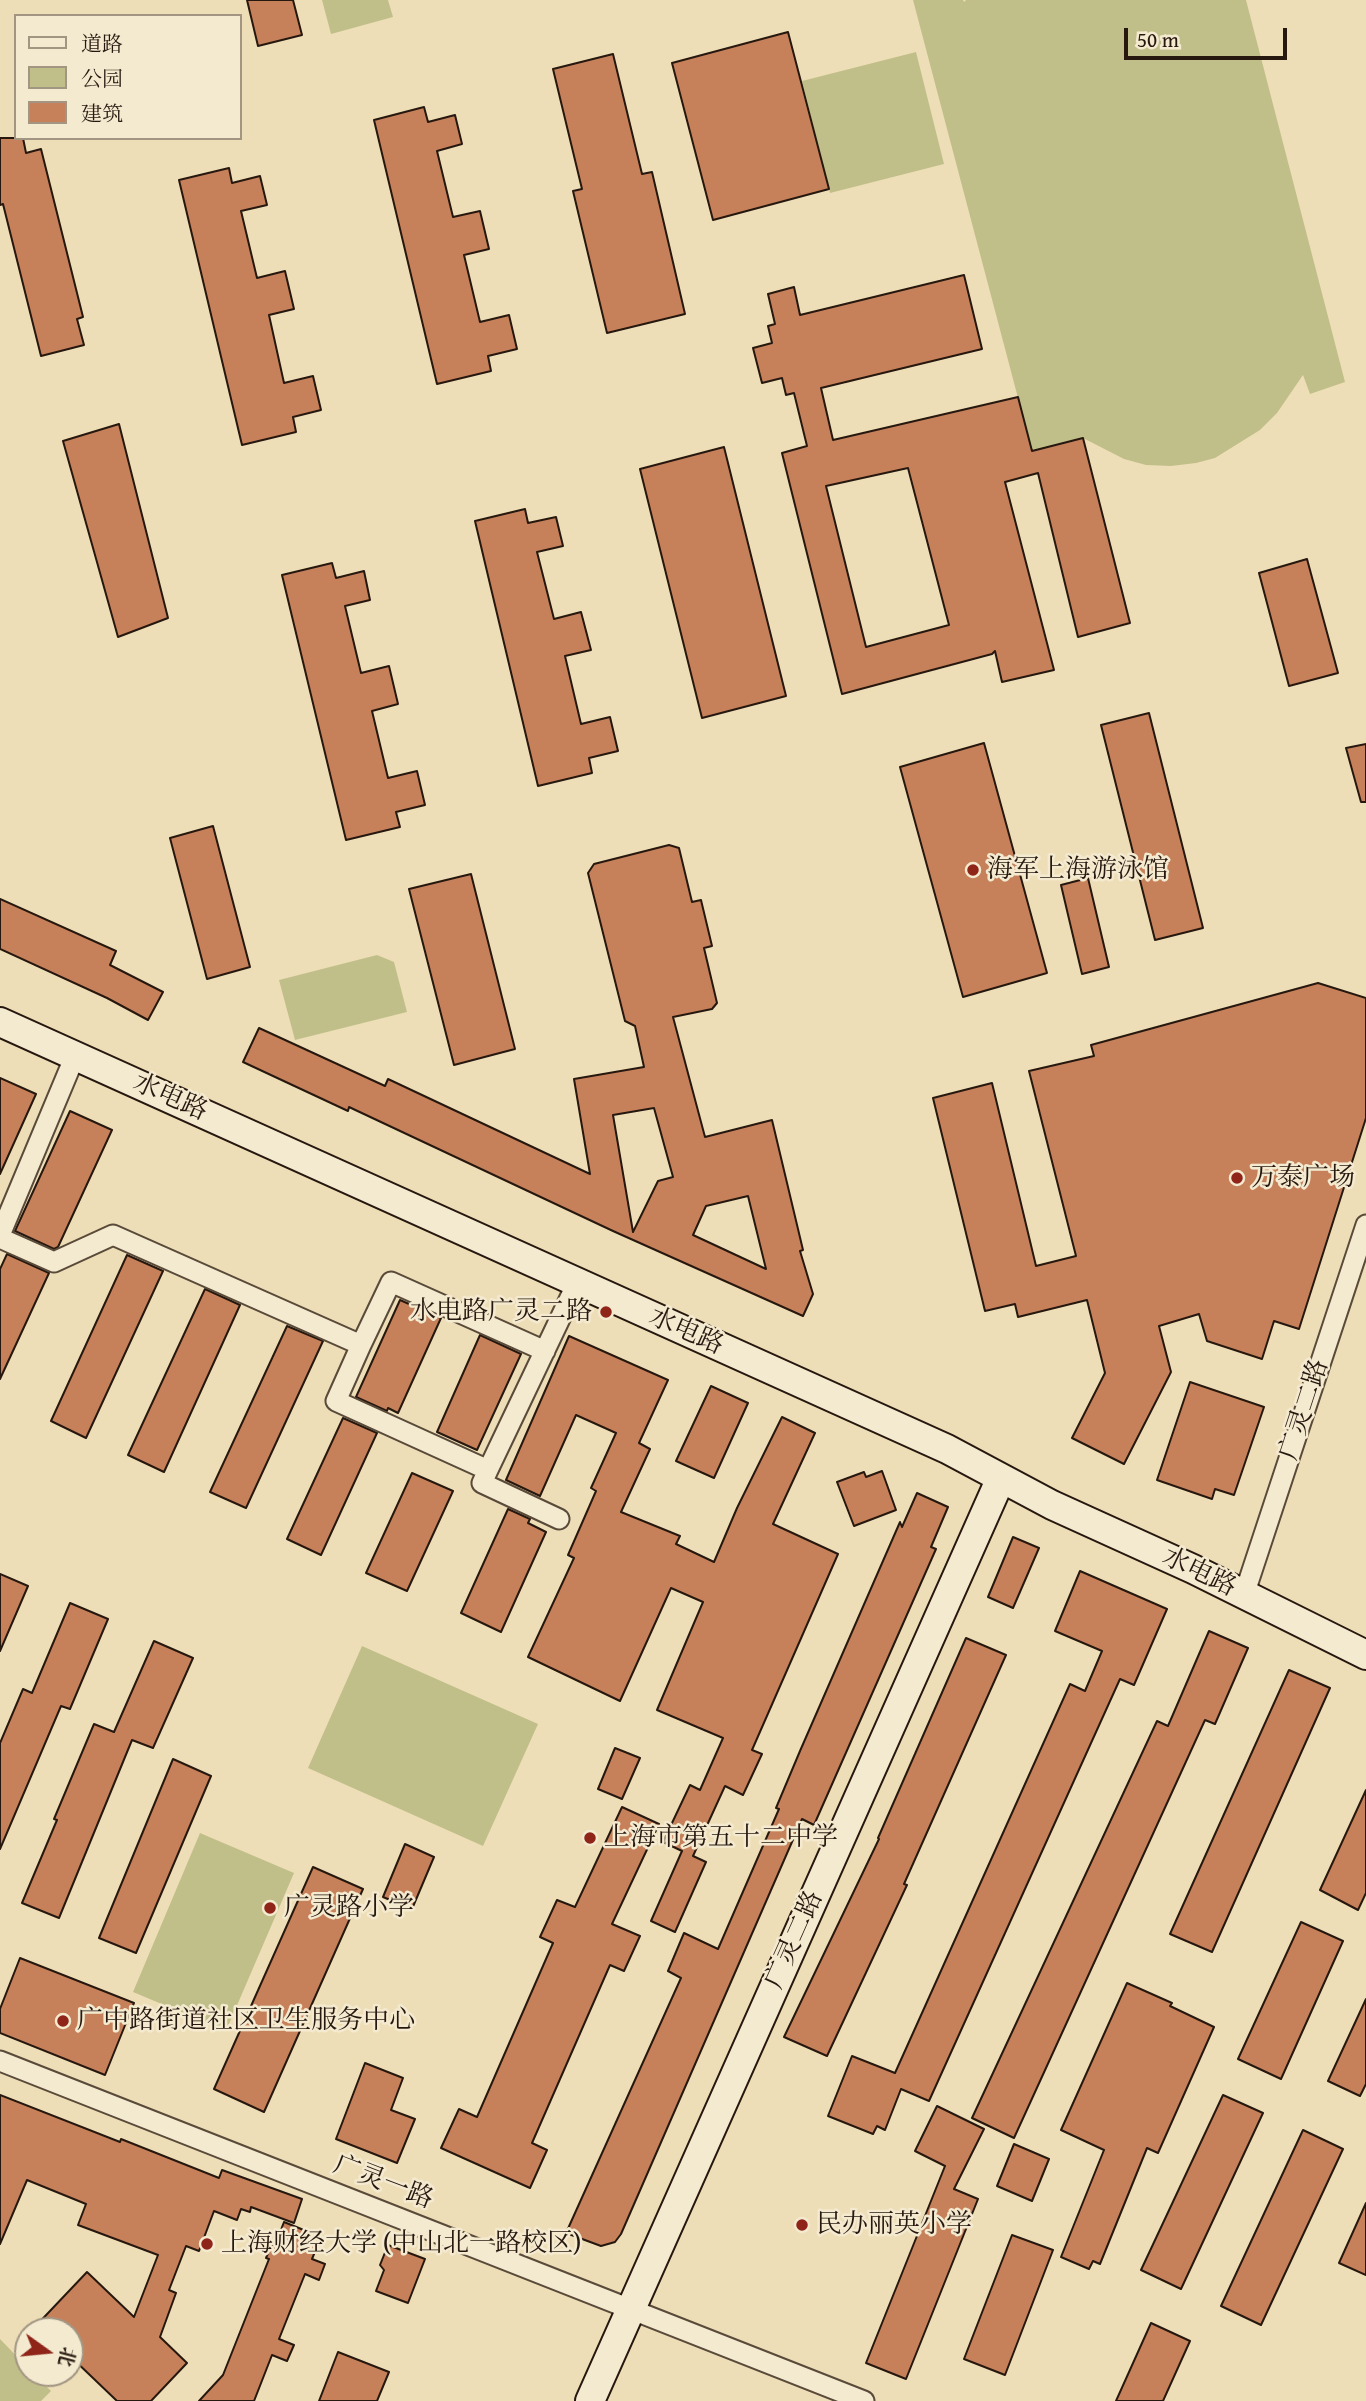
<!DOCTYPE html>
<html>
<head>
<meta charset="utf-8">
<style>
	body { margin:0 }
	#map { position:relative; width:1366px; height:2401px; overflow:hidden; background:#eedeb7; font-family:"Gentium Book Plus","Noto Serif SC",serif }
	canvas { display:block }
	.legend { position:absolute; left:14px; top:14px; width:228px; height:126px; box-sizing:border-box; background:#f4ead0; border:2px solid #a29683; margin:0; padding:9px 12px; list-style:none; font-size:21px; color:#27180f }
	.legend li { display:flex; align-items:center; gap:14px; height:35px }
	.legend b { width:35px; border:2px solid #a29683 }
	.north { position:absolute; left:14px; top:2317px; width:70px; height:70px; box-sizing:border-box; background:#f4ead0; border:2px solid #a29683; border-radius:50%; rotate:105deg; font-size:19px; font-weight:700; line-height:28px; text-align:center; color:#27180f }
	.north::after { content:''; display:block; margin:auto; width:24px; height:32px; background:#8f2418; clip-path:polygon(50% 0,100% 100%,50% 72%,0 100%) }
	.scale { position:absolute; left:1124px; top:28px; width:163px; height:32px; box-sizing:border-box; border:4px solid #27180f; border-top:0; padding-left:9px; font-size:21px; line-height:24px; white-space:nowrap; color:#27180f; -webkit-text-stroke:5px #f4ead0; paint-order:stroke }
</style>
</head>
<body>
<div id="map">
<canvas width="1366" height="2401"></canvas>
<ul class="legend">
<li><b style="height:9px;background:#f4ead0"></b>道路</li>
<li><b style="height:19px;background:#c1bf89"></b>公园</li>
<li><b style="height:19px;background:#c6815b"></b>建筑</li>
</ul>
<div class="north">北</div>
<div class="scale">50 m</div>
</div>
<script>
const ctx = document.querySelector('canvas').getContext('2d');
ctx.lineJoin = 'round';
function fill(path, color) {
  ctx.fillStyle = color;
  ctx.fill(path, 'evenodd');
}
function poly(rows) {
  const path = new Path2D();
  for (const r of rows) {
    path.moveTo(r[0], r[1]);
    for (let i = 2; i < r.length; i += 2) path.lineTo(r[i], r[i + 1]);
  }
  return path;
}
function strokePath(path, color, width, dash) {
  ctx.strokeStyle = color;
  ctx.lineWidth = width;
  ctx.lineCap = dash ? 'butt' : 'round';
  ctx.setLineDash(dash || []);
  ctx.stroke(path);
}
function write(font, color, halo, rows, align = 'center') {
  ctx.font = font + ' "Gentium Book Plus","Noto Serif SC",serif';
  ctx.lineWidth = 5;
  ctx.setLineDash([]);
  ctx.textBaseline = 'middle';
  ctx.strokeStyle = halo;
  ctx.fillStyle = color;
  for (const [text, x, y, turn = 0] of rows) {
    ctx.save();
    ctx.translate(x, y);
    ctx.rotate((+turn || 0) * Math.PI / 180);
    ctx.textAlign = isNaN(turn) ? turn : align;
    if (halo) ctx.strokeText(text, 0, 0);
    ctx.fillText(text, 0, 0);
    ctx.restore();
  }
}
const green = poly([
	[322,0,388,0,393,17,331,34],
	[913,0,963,0,964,2,966,0,1246,0,1345,382,1310,394,1303,375,1277,413,1260,430,1215,458,1196,463,1171,466,1146,465,1124,459,1083,438,1032,451],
	[916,52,944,164,830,193,802,81],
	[377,955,394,962,407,1012,295,1040,279,980],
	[362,1646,538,1724,483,1846,308,1768],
	[200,1833,294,1873,226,2031,133,1992],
	[0,2339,28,2368,28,2373,33,2373,51,2391,41,2401,0,2401]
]);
const building = poly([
	[247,0,293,0,302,35,258,46,247,0],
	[788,32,829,189,713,220,672,63,788,32],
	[613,54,642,174,652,172,685,314,607,333,573,191,582,189,553,69,613,54],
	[424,107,428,122,455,115,462,144,437,151,453,217,480,211,489,249,464,255,480,322,509,315,517,349,488,356,491,371,437,384,374,120,424,107],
	[0,138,23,138,26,153,41,149,83,317,77,319,84,345,41,356,3,204,0,205,0,138],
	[229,168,232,183,260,176,267,205,241,211,257,278,285,271,294,309,269,315,284,383,313,376,321,410,293,417,296,432,242,445,179,180,229,168],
	[964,275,982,349,821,388,833,440,1018,397,1032,451,1083,438,1130,623,1078,637,1038,473,1005,482,1054,670,1002,682,995,651,992,654,842,694,782,453,807,446,794,393,786,395,782,378,762,383,753,348,772,343,768,326,775,324,768,294,794,287,800,315,964,275],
	[908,468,949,625,866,647,826,486,908,468],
	[119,424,168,618,118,637,63,441,119,424],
	[724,447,786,696,702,718,640,469,724,447],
	[525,509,528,523,556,517,563,546,537,552,554,619,581,612,591,650,565,656,581,724,610,717,618,751,589,758,592,773,538,786,475,521,525,509],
	[1307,559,1338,673,1289,686,1259,573,1307,559],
	[332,563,336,578,364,571,370,600,345,606,361,673,389,666,398,704,372,711,388,778,417,771,425,805,396,812,400,827,346,840,282,575,332,563],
	[1149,713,1203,928,1155,940,1101,725,1149,713],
	[984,743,1047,973,963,997,900,767,984,743],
	[1366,744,1366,802,1361,802,1346,748,1366,744],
	[213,826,250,967,207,979,170,838,213,826],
	[669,845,679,848,692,902,701,900,712,946,704,948,717,1003,712,1009,673,1017,705,1137,772,1120,803,1250,800,1251,813,1294,803,1316,613,1231,349,1107,348,1111,243,1062,259,1028,385,1086,388,1079,590,1174,574,1079,644,1067,635,1026,625,1021,588,873,594,864,669,845],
	[654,1108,673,1177,658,1181,633,1232,613,1115,654,1108],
	[748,1196,766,1269,693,1235,706,1206,748,1196],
	[471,874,515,1049,454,1065,409,889,471,874],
	[1088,878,1109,967,1082,974,1061,885,1088,878],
	[0,899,116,951,110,965,163,992,148,1020,107,998,0,949,0,899],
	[1318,983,1366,998,1366,1118,1299,1329,1274,1321,1262,1359,1207,1341,1199,1314,1159,1326,1171,1372,1124,1464,1072,1438,1105,1373,1087,1300,1018,1317,1015,1304,985,1311,933,1098,992,1083,1036,1266,1076,1256,1029,1071,1094,1056,1091,1045,1318,983],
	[0,1078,36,1094,0,1174,0,1078],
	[70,1111,112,1130,58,1247,54,1249,15,1231,70,1111],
	[7,1254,49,1273,0,1379,0,1269,7,1254],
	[127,1255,163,1271,86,1438,51,1421,127,1255],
	[205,1289,240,1305,164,1472,128,1455,205,1289],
	[400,1300,441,1318,398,1413,388,1408,387,1411,356,1397,400,1300],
	[287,1326,323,1341,246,1508,210,1492,287,1326],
	[480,1335,521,1354,477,1450,437,1432,480,1335],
	[569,1336,668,1380,639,1443,650,1449,621,1512,680,1536,676,1544,714,1562,737,1508,782,1417,815,1433,773,1524,838,1554,752,1750,762,1754,743,1795,725,1786,693,1856,706,1862,675,1932,651,1921,682,1851,663,1842,690,1785,700,1790,723,1738,657,1710,703,1602,671,1588,620,1701,528,1657,574,1558,568,1555,596,1491,591,1488,616,1433,576,1415,540,1496,506,1480,569,1336],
	[1190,1382,1264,1407,1234,1495,1215,1489,1212,1499,1157,1480,1190,1382],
	[711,1386,748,1403,714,1478,676,1461,711,1386],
	[343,1418,377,1433,321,1555,287,1539,343,1418],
	[882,1471,896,1510,854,1526,837,1482,864,1472,866,1477,882,1471],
	[412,1473,453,1491,407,1591,366,1573,412,1473],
	[917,1493,948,1507,931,1547,936,1549,814,1825,802,1819,621,2234,615,2242,601,2246,566,2233,681,1978,668,1971,684,1933,718,1949,779,1809,776,1808,800,1751,900,1522,902,1527,917,1493],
	[508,1509,530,1519,528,1523,546,1532,501,1632,461,1613,508,1509],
	[1013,1537,1039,1548,1013,1608,988,1597,1013,1537],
	[1080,1571,1167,1609,1134,1685,1120,1679,929,2101,901,2089,885,2130,877,2126,873,2134,828,2116,852,2056,895,2073,1070,1684,1085,1691,1102,1651,1055,1631,1080,1571],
	[0,1574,28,1586,0,1651,0,1574],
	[70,1603,108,1619,70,1709,61,1706,0,1849,0,1743,23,1689,32,1693,70,1603],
	[1209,1631,1248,1648,1215,1724,1205,1720,1014,2138,972,2118,1157,1721,1168,1726,1209,1631],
	[966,1638,1006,1655,904,1884,907,1885,827,2056,784,2037,879,1839,878,1838,966,1638],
	[154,1641,193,1658,153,1748,132,1740,59,1918,22,1903,57,1820,54,1819,94,1724,114,1732,154,1641],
	[1289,1670,1330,1688,1212,1952,1170,1934,1289,1670],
	[615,1748,640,1758,622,1799,598,1789,615,1748],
	[173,1759,211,1776,136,1953,99,1938,173,1759],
	[1366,1790,1366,1893,1358,1910,1320,1890,1366,1790],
	[622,1807,659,1824,612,1924,640,1936,624,1971,610,1965,532,2143,547,2150,530,2188,441,2148,459,2109,477,2117,553,1943,540,1937,557,1900,575,1907,622,1807],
	[405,1844,434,1857,412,1909,383,1897,405,1844],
	[313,1867,363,1889,264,2112,214,2089,313,1867],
	[1301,1922,1343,1941,1281,2079,1238,2059,1301,1922],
	[20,1958,134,2003,105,2075,0,2033,0,2009,20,1958],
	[1127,1983,1172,2003,1170,2006,1214,2027,1158,2153,1147,2148,1100,2264,1093,2261,1089,2269,1061,2257,1104,2150,1061,2130,1127,1983],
	[1366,1999,1366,2084,1360,2096,1328,2081,1366,1999],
	[365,2063,403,2078,391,2110,415,2119,397,2163,336,2139,365,2063],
	[0,2095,120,2142,121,2139,219,2178,222,2170,302,2199,294,2223,251,2207,250,2212,241,2209,237,2220,214,2211,199,2251,186,2246,169,2290,176,2293,160,2337,187,2363,151,2401,117,2401,70,2356,70,2331,31,2331,87,2272,134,2317,158,2255,78,2225,86,2204,27,2180,0,2244,0,2095],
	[1223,2095,1263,2113,1181,2289,1141,2270,1223,2095],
	[937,2106,984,2129,954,2189,978,2199,906,2379,866,2363,945,2166,915,2151,937,2106],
	[1303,2130,1343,2149,1261,2325,1221,2306,1303,2130],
	[1014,2144,1049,2159,1032,2201,997,2186,1014,2144],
	[1366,2203,1366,2275,1339,2263,1366,2203],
	[284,2222,321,2237,312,2259,325,2264,319,2280,305,2274,279,2339,294,2345,287,2361,272,2355,254,2401,199,2401,223,2375,269,2259,266,2258,272,2244,275,2245,284,2222],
	[1012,2235,1053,2250,1005,2375,964,2359,1012,2235],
	[388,2245,425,2259,408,2303,376,2291,384,2270,380,2265,388,2245],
	[1151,2323,1190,2341,1163,2401,1116,2401,1151,2323],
	[338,2352,389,2372,377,2401,319,2401,338,2352]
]);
const street = poly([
	[0,1235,75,1056],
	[0,1238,54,1262,113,1235,361,1345,336,1401,488,1470,482,1483,559,1519],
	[361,1345,391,1282,545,1351],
	[488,1470,577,1283],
	[1244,1595,1366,1225],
	[0,2061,864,2401]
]);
const secondary = poly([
	[0,1022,947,1449,1052,1505,1193,1569,1366,1655],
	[590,2401,1001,1478]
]);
const markers = [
	[973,870,7,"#8f2418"],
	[1237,1178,7,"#8f2418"],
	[606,1312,7,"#8f2418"],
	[590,1838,7,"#8f2418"],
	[270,1908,7,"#8f2418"],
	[63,2021,7,"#8f2418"],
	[802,2225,7,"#8f2418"],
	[207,2244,7,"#8f2418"]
];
const poiNames = [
	["海军上海游泳馆",987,870],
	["万泰广场",1251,1178],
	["水电路广灵二路",592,1312,"right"],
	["上海市第五十二中学",604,1838],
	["广灵路小学",284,1908],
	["广中路街道社区卫生服务中心",77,2021],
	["民办丽英小学",816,2225],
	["上海财经大学 (中山北一路校区)",221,2244]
];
const streetNames = [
	["水电路",170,1098,24],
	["水电路",686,1332,24],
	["广灵二路",1305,1410,-72],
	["水电路",1199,1573,26],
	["广灵二路",795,1940,-66],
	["广灵一路",383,2183,21]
];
fill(green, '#c1bf89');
fill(building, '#c6815b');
strokePath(building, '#27180f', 2);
strokePath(street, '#594a39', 23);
strokePath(secondary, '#27180f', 32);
strokePath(street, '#f4ead0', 19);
strokePath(secondary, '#f4ead0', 28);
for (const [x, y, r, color] of markers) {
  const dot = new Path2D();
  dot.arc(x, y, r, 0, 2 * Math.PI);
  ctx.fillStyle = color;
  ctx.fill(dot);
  strokePath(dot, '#f4ead0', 2.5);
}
write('26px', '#27180f', '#f4ead0', poiNames, 'left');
write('26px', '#27180f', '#f4ead0', streetNames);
</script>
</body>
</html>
